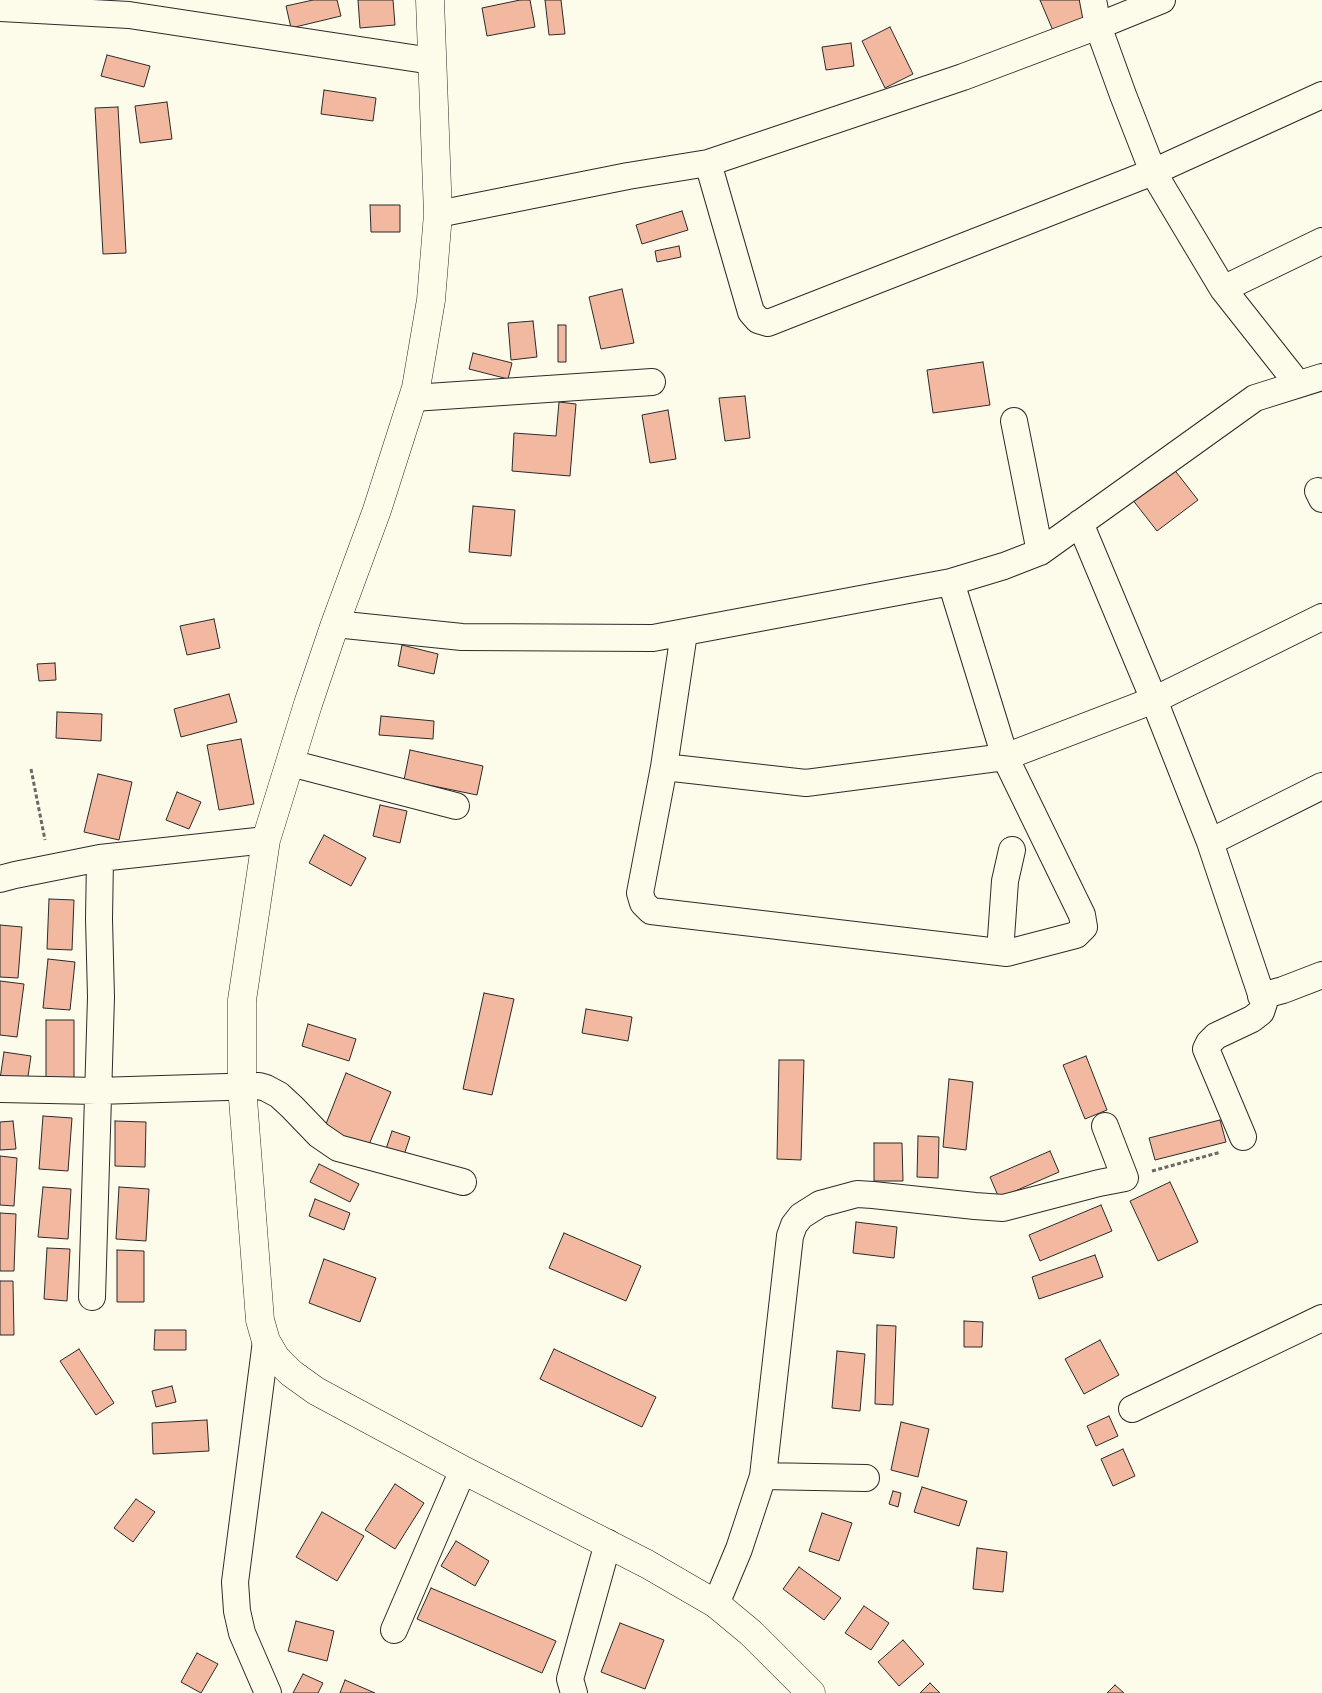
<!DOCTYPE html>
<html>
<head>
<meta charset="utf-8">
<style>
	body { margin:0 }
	canvas { display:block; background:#fdfbea }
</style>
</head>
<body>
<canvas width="1322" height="1693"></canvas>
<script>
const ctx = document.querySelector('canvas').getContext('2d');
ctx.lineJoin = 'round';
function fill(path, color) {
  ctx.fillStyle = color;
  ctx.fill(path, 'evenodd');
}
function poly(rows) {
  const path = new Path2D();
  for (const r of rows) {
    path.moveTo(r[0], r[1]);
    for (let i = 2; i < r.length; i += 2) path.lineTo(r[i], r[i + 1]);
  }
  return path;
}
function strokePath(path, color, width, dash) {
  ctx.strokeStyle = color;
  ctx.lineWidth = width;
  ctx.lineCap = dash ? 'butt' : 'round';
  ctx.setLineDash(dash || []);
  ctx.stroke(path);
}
const building = poly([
	[313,0,337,0,341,16,291,28,286,6,313,0],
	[358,0,393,0,395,25,360,28,358,0],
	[520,0,530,0,535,27,487,36,482,8,520,0],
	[545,0,561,0,565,34,549,35,545,0],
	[1040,0,1084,0,1091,18,1054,33,1040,0],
	[890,27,913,74,885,88,862,41,890,27],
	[851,43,854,66,826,70,822,47,851,43],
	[107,55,150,66,144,87,101,76,107,55],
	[324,90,376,98,373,121,321,114,324,90],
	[167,102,172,139,140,143,135,106,167,102],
	[118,107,126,253,103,254,95,108,118,107],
	[370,205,400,205,400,232,371,232,370,205],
	[682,211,688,230,642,244,636,225,682,211],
	[679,246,681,257,657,262,655,251,679,246],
	[622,289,634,343,601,349,589,297,622,289],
	[533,321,537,357,511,360,508,323,533,321],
	[558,325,566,325,566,362,558,362,558,325],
	[473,353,512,363,508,379,469,369,473,353],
	[983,362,990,405,933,413,927,370,983,362],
	[745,396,750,438,725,441,719,398,745,396],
	[559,402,576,404,570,476,512,471,514,433,556,436,559,402],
	[668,410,676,459,650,463,642,415,668,410],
	[1173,468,1198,500,1157,531,1132,499,1173,468],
	[473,506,515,510,511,556,469,552,473,506],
	[214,619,220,648,187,655,180,626,214,619],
	[402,645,438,654,434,674,398,666,402,645],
	[55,663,56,680,39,681,37,664,55,663],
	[229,694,237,722,181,737,174,709,229,694],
	[57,712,102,714,101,741,56,738,57,712],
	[381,716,434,721,433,739,379,735,381,716],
	[241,739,254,804,219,810,207,745,241,739],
	[410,750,483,766,477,795,404,780,410,750],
	[98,774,132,782,119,840,84,832,98,774],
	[177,792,201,802,189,829,166,820,177,792],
	[380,805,407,811,400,843,373,836,380,805],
	[324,835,366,858,351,886,309,863,324,835],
	[49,899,74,900,72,950,47,949,49,899],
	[0,925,22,927,18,978,0,977,0,925],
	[48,959,75,962,70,1010,43,1008,48,959],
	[0,981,24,984,17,1037,0,1035,0,981],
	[484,993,514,999,492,1095,463,1089,484,993],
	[586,1009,632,1017,628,1041,582,1033,586,1009],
	[46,1020,74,1020,74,1079,46,1079,46,1020],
	[308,1024,356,1039,349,1061,302,1046,308,1024],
	[4,1052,31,1056,27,1083,0,1079,4,1052],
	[1086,1056,1107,1110,1085,1119,1063,1065,1086,1056],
	[779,1060,804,1060,801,1160,777,1159,779,1060],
	[346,1073,391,1092,368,1147,324,1129,346,1073],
	[949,1079,973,1082,966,1150,943,1147,949,1079],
	[43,1116,72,1118,68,1171,39,1169,43,1116],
	[1220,1120,1226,1142,1155,1160,1149,1138,1220,1120],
	[13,1121,16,1149,0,1150,0,1122,13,1121],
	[115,1121,146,1122,145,1167,115,1166,115,1121],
	[392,1131,410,1137,401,1164,383,1158,392,1131],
	[918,1136,939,1137,938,1178,917,1177,918,1136],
	[874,1143,902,1143,903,1181,874,1181,874,1143],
	[1050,1151,1059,1172,999,1198,990,1177,1050,1151],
	[0,1156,17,1158,14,1206,0,1205,0,1156],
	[319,1164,359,1184,350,1202,310,1182,319,1164],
	[1170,1182,1198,1242,1158,1261,1130,1201,1170,1182],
	[43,1187,71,1189,68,1239,38,1237,43,1187],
	[119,1187,149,1189,146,1241,116,1239,119,1187],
	[315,1199,350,1213,344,1230,309,1216,315,1199],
	[1101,1205,1112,1231,1040,1261,1029,1235,1101,1205],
	[0,1213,16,1214,14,1271,0,1271,0,1213],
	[856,1222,897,1227,894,1258,853,1253,856,1222],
	[564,1233,641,1266,626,1301,549,1268,564,1233],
	[47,1248,70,1249,67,1301,44,1299,47,1248],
	[117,1250,144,1251,144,1302,117,1302,117,1250],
	[1095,1255,1103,1277,1039,1299,1032,1277,1095,1255],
	[324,1259,376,1278,360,1322,309,1303,324,1259],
	[0,1281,13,1281,14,1335,0,1335,0,1281],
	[964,1321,983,1322,982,1347,964,1347,964,1321],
	[877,1325,896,1326,893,1405,875,1404,877,1325],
	[155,1330,186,1330,186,1350,154,1350,155,1330],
	[1100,1340,1119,1375,1084,1394,1065,1359,1100,1340],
	[79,1349,114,1403,96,1415,60,1361,79,1349],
	[554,1349,656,1397,642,1427,540,1379,554,1349],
	[837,1351,865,1354,860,1411,832,1408,837,1351],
	[172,1386,176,1402,156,1407,152,1391,172,1386],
	[1109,1416,1118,1436,1096,1446,1087,1426,1109,1416],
	[207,1420,209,1451,153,1454,152,1423,207,1420],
	[901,1422,929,1429,918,1477,891,1470,901,1422],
	[1123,1449,1135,1476,1113,1486,1101,1459,1123,1449],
	[395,1484,424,1503,395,1549,365,1530,395,1484],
	[922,1487,967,1501,959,1526,914,1512,922,1487],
	[893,1491,901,1493,898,1507,889,1504,893,1491],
	[136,1499,155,1512,133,1542,114,1528,136,1499],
	[322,1512,364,1536,337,1581,296,1557,322,1512],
	[822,1513,852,1523,839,1561,809,1551,822,1513],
	[456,1541,489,1561,475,1586,441,1566,456,1541],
	[977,1548,1007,1552,1003,1592,973,1589,977,1548],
	[799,1567,841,1598,824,1620,783,1589,799,1567],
	[431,1588,556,1641,542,1673,417,1619,431,1588],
	[864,1606,889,1623,871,1650,845,1633,864,1606],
	[296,1621,334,1631,327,1661,288,1651,296,1621],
	[620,1623,664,1640,645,1689,601,1672,620,1623],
	[903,1640,924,1664,899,1686,878,1662,903,1640],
	[197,1653,218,1664,201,1693,181,1682,197,1653],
	[303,1674,323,1683,318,1693,293,1693,303,1674],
	[345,1680,375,1693,340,1693,345,1680],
	[930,1683,940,1693,920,1693,930,1683],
	[1115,1685,1124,1693,1107,1693,1115,1685]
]);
const path = poly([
	[31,769,45,840],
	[1152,1171,1221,1152]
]);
const street = poly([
	[1162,0,1098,26,1123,95,1153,172,1223,289,1298,384],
	[0,8,129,15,432,61],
	[708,163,751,312,758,320,768,323,1153,172,1322,95],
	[438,214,628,176,708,163,963,77,1098,26,1093,0],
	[1223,289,1322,241],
	[413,398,652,382],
	[1014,421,1040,552],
	[1318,491,1322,499],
	[1080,523,1154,700,1210,842,1322,786],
	[335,624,462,637,653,638,951,582,1004,566,1040,552,1255,398,1322,377],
	[684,633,664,767,640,893,643,903,651,911,1007,953,1076,935,1084,927,1082,915,1005,757,951,582],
	[290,763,456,806],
	[664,767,806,783,1005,757,1154,700,1322,617],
	[1210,842,1264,1003,1261,1012,1252,1019,1216,1036,1209,1043,1206,1049,1243,1137],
	[0,879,15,875,100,858,266,840],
	[1000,952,1005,881,1012,850],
	[1261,996,1283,990,1322,975],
	[0,1089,97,1091,259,1086,266,1088,279,1095,292,1107,319,1135,338,1148,463,1182],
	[92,1297,101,997,99,919,100,858],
	[266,1341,235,1582,237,1611,242,1633,268,1693],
	[1132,1409,1322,1318],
	[763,1476,866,1478],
	[716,1604,739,1549,763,1476,790,1236,794,1225,801,1216,820,1204,857,1194,873,1195,975,1206,1003,1208,1099,1183,1125,1178,1105,1126],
	[394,1630,463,1470],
	[574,1693,570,1679,608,1543]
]);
const secondary = poly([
	[430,0,438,214,431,300,416,388,377,510,335,624,308,704,266,840,242,1000,242,1086,260,1320,266,1341,276,1358,291,1373,316,1391,463,1470,647,1564,716,1604,751,1633,811,1693]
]);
fill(building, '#f2b8a0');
strokePath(building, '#2b2b2b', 1);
strokePath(street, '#2b2b2b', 28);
strokePath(secondary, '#2b2b2b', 29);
strokePath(path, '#6a6964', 3, [4, 2.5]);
strokePath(street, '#fdfbea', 26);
strokePath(secondary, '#fdfbea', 28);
</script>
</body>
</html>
